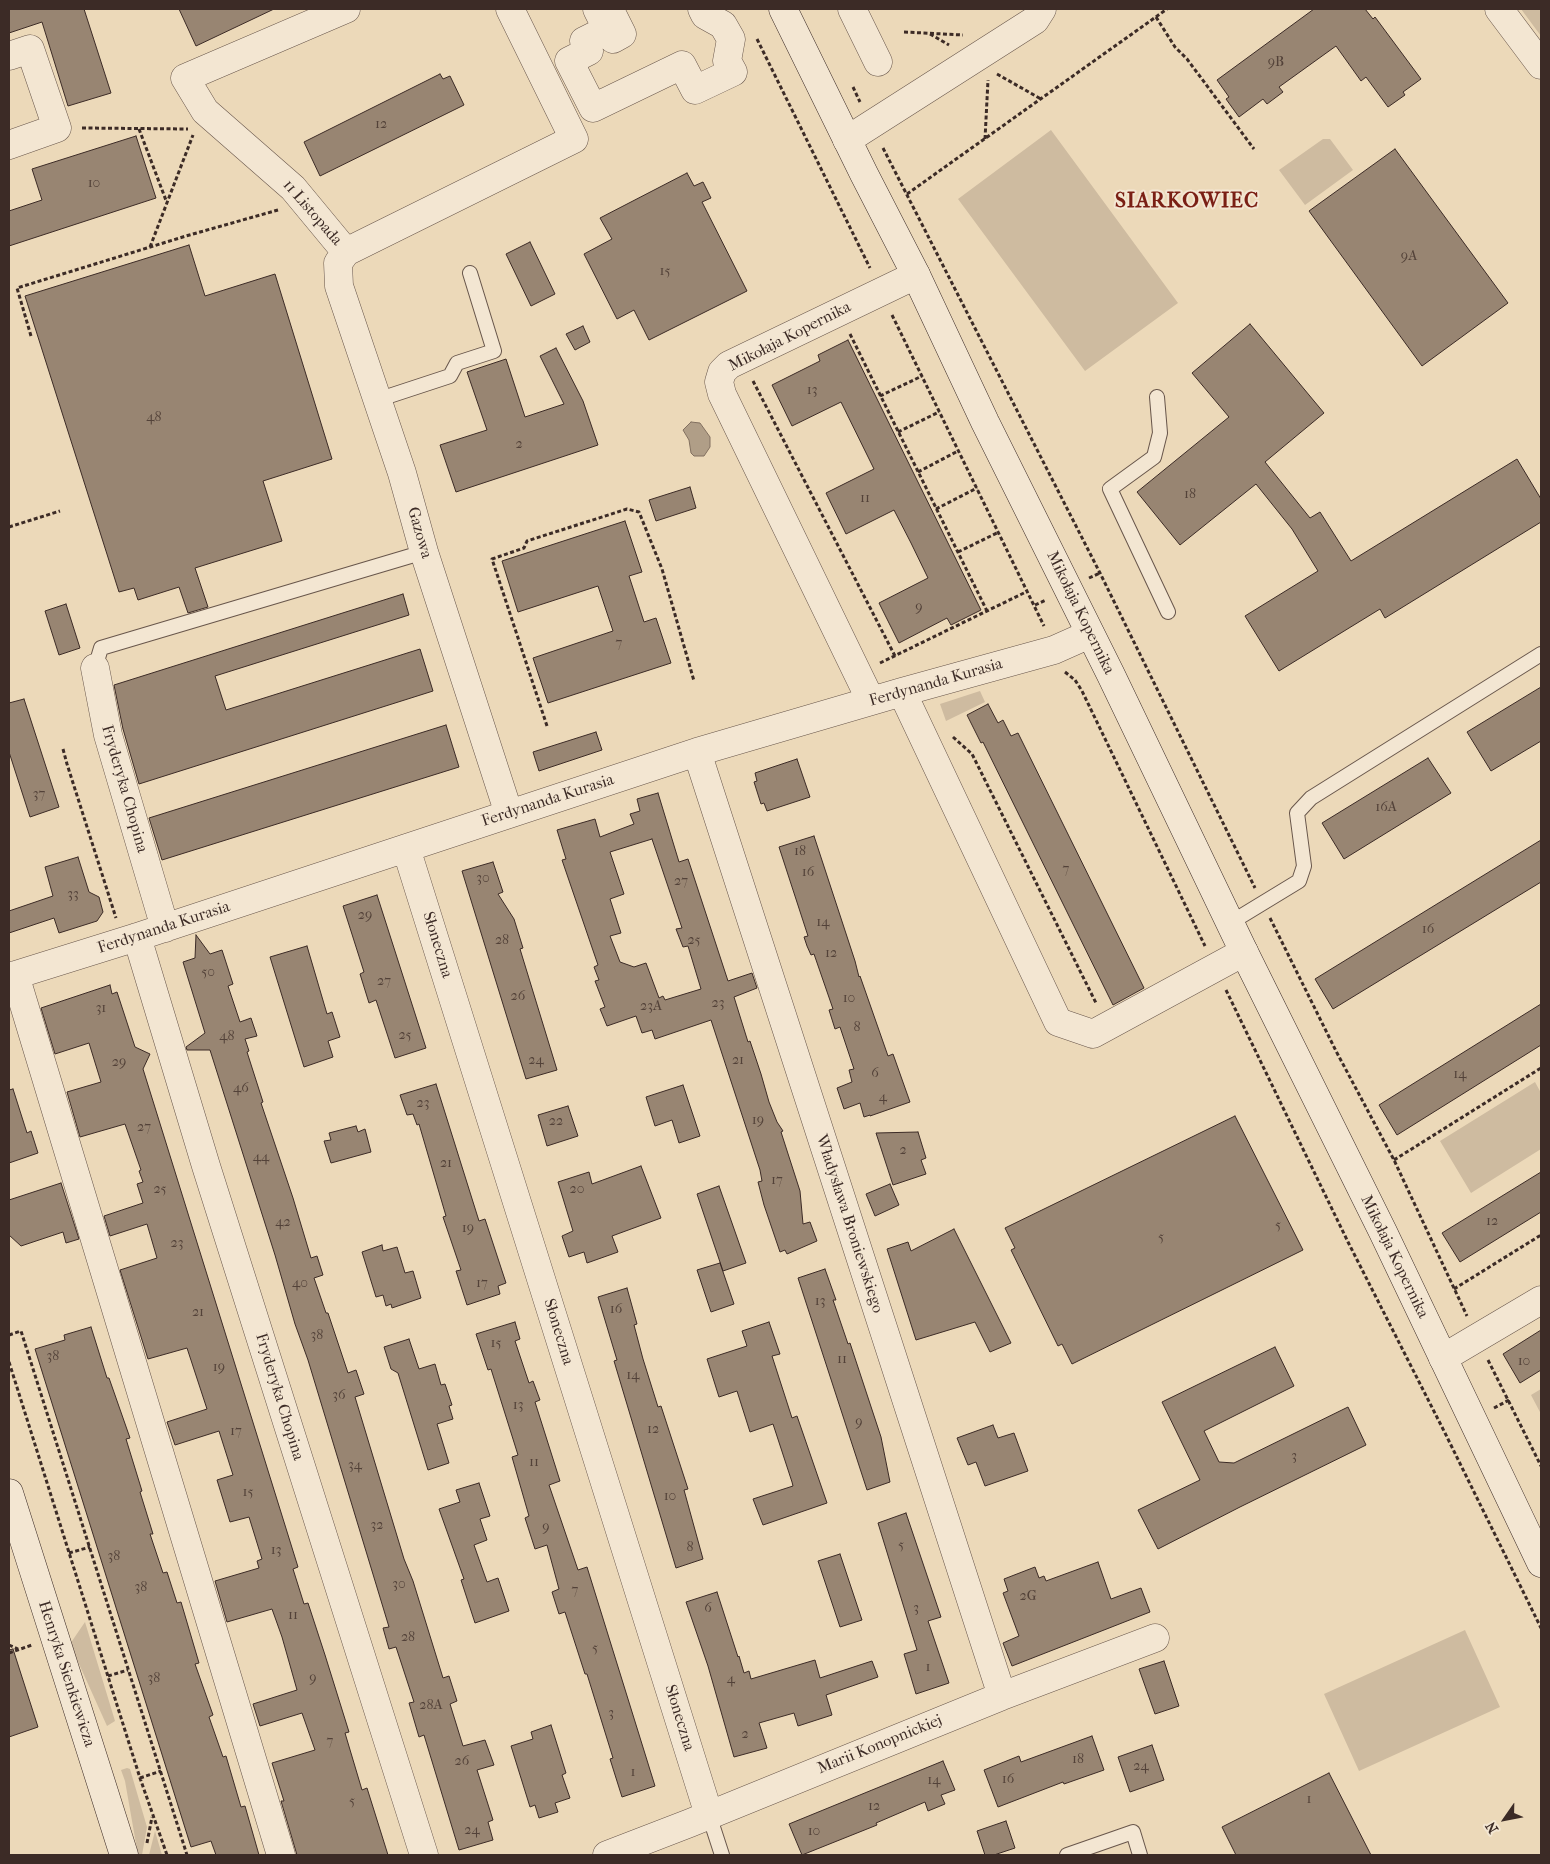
<!DOCTYPE html>
<html>
<head>
<meta charset="utf-8">
<style>
	body { margin:0 }
	#map { position:relative; width:1550px; height:1864px; overflow:hidden; background:#ecd9b9; font-family:"IM FELL French Canon",serif }
	canvas { display:block }
	.frame { position:absolute; inset:0; border:10px solid #3c2b26; pointer-events:none }
	.north { position:absolute; left:1480px; top:1794px; width:50px; height:50px; -webkit-text-stroke:4px #f3e6d2; paint-order:stroke; rotate:237deg; font-size:14px; font-weight:700; line-height:20px; text-align:center; color:#3c2b26 }
	.north::after { content:''; display:block; margin:auto; width:18px; height:22px; background:#3c2b26; clip-path:polygon(50% 0,100% 100%,50% 72%,0 100%) }
</style>
</head>
<body>
<div id="map">
<canvas width="1550" height="1864"></canvas>
<div class="frame"></div>
<div class="north">N</div>
</div>
<script>
const ctx = document.querySelector('canvas').getContext('2d');
ctx.lineJoin = 'round';
function fill(path, color) {
  ctx.fillStyle = color;
  ctx.fill(path, 'evenodd');
}
function poly(rows) {
  const path = new Path2D();
  for (const r of rows) {
    path.moveTo(r[0], r[1]);
    for (let i = 2; i < r.length; i += 2) path.lineTo(r[i], r[i + 1]);
  }
  return path;
}
function strokePath(path, color, width, dash) {
  ctx.strokeStyle = color;
  ctx.lineWidth = width;
  ctx.lineCap = dash ? 'butt' : 'round';
  ctx.setLineDash(dash || []);
  ctx.stroke(path);
}
function write(font, color, halo, rows, align = 'center') {
  ctx.font = font + ' "IM FELL French Canon",serif';
  ctx.lineWidth = 4;
  ctx.setLineDash([]);
  ctx.textBaseline = 'middle';
  ctx.strokeStyle = halo;
  ctx.fillStyle = color;
  for (const [text, x, y, turn = 0] of rows) {
    ctx.save();
    ctx.translate(x, y);
    ctx.rotate((+turn || 0) * Math.PI / 180);
    ctx.textAlign = isNaN(turn) ? turn : align;
    if (halo) ctx.strokeText(text, 0, 0);
    ctx.fillText(text, 0, 0);
    ctx.restore();
  }
}
const green = poly([
	[1521,9,1541,9,1541,36],
	[1051,130,1178,303,1085,371,958,199],
	[1323,139,1330,139,1353,170,1305,205,1279,170],
	[980,691,985,702,946,721,940,704],
	[1535,1082,1541,1093,1541,1149,1471,1193,1440,1141],
	[1541,1389,1541,1414,1531,1395],
	[85,1622,115,1721,107,1726,70,1644],
	[1465,1630,1500,1707,1359,1771,1324,1694],
	[127,1768,130,1769,147,1827,142,1855,138,1855,125,1781,121,1770],
	[155,1831,162,1855,149,1855]
]);
const water = poly([
	[691,422,700,423,710,437,710,447,704,456,694,456,691,453,689,440,683,430,691,422]
]);
const building = poly([
	[9,9,84,9,111,93,68,106,42,22,9,33,9,9],
	[179,9,274,9,196,46,179,9],
	[1314,9,1365,9,1373,19,1375,17,1421,79,1403,92,1405,95,1388,107,1366,77,1361,81,1336,46,1279,87,1283,92,1267,104,1263,99,1239,117,1226,99,1229,97,1217,80,1314,9],
	[440,74,443,79,450,76,464,105,320,176,304,142,440,74],
	[136,136,156,198,9,246,9,211,42,200,32,169,136,136],
	[1395,149,1508,303,1422,366,1309,211,1395,149],
	[687,173,694,186,703,182,711,198,702,202,747,291,649,340,634,310,617,319,584,254,612,239,600,218,687,173],
	[530,242,555,294,531,306,506,254,530,242],
	[189,245,205,296,275,274,332,459,263,481,282,541,195,568,208,607,188,613,179,587,138,600,134,588,119,592,25,296,189,245],
	[1250,324,1324,413,1265,462,1310,518,1320,512,1351,561,1517,459,1541,499,1541,522,1385,618,1380,609,1279,671,1245,616,1318,571,1292,529,1256,484,1180,545,1137,492,1229,417,1192,373,1250,324],
	[583,326,590,342,575,350,566,334,583,326],
	[848,340,981,610,951,625,947,618,899,643,879,603,928,578,911,543,894,510,846,534,826,493,874,469,841,402,792,426,772,385,820,361,818,355,848,340],
	[556,348,583,401,598,445,456,492,440,445,487,430,467,372,506,359,525,417,564,404,540,356,556,348],
	[690,487,696,508,656,521,649,500,690,487],
	[625,521,642,572,629,576,644,622,656,618,671,663,548,703,533,658,613,631,598,586,518,612,502,561,625,521],
	[403,594,409,615,215,676,226,710,420,649,433,691,139,784,123,729,114,685,403,594],
	[66,604,80,648,59,655,45,611,66,604],
	[1541,687,1541,741,1491,771,1467,732,1541,687],
	[24,699,59,807,30,817,9,752,9,703,24,699],
	[988,704,998,723,1003,720,1011,736,1018,733,1144,988,1113,1005,983,742,981,743,967,715,988,704],
	[446,725,459,767,162,860,149,818,446,725],
	[596,732,602,750,539,771,533,752,596,732],
	[1428,758,1451,793,1344,859,1322,823,1428,758],
	[797,759,810,797,767,811,764,803,761,804,754,782,757,781,755,773,797,759],
	[658,793,679,862,688,859,728,981,752,973,757,988,734,997,748,1042,750,1041,761,1074,769,1102,777,1122,783,1131,781,1132,800,1191,803,1224,810,1222,817,1241,787,1254,785,1250,780,1252,764,1205,758,1182,762,1181,760,1170,711,1020,655,1039,652,1030,642,1033,636,1016,607,1026,600,1009,605,1007,595,981,599,980,594,967,598,965,562,860,566,859,557,830,595,819,600,837,634,824,630,814,640,811,637,799,658,793],
	[652,839,682,928,676,929,683,947,688,946,701,989,665,1000,663,996,659,998,646,963,634,967,620,962,610,936,621,933,610,899,624,894,610,852,652,839],
	[814,836,855,961,859,977,860,976,888,1056,893,1054,910,1102,870,1116,870,1115,864,1117,860,1103,844,1109,837,1088,852,1082,849,1070,854,1069,840,1027,835,1029,829,1010,833,1009,814,954,811,955,807,946,804,937,808,936,779,847,814,836],
	[1541,840,1541,882,1333,1009,1315,979,1541,840],
	[78,857,89,892,99,897,103,912,97,921,59,933,54,918,9,933,9,911,53,896,45,867,78,857],
	[493,862,503,892,498,894,514,919,523,948,520,949,557,1070,526,1079,462,871,493,862],
	[377,895,426,1048,395,1058,376,1000,369,1003,360,974,364,972,343,906,377,895],
	[196,935,210,954,222,950,233,984,228,986,240,1022,251,1018,257,1036,245,1039,249,1051,247,1052,263,1102,261,1103,293,1198,311,1258,317,1256,323,1275,314,1278,326,1313,328,1313,348,1373,356,1370,364,1394,355,1397,404,1559,413,1581,443,1678,449,1676,457,1701,450,1704,463,1746,485,1740,494,1765,477,1770,493,1820,488,1822,493,1840,459,1850,424,1735,419,1737,409,1703,414,1702,396,1647,389,1649,383,1628,389,1627,308,1360,295,1324,275,1255,210,1050,187,1050,186,1047,205,1033,183,962,195,958,196,935],
	[307,946,327,1014,332,1012,340,1037,328,1041,333,1057,304,1067,270,957,307,946],
	[110,985,112,994,117,992,135,1047,150,1054,143,1069,298,1567,293,1569,304,1604,308,1603,325,1655,349,1732,345,1733,362,1790,367,1788,388,1855,297,1855,281,1801,284,1801,272,1763,315,1750,302,1713,260,1726,253,1704,297,1690,282,1637,272,1609,227,1622,215,1581,259,1568,257,1561,262,1559,249,1517,230,1522,217,1480,233,1475,219,1431,175,1445,167,1422,207,1409,187,1348,148,1359,120,1270,157,1258,147,1224,110,1236,104,1216,143,1203,137,1184,143,1182,139,1171,141,1170,125,1124,80,1137,67,1092,101,1082,89,1043,55,1054,41,1008,110,985],
	[1541,1004,1541,1045,1397,1135,1379,1105,1541,1004],
	[436,1084,479,1221,485,1219,506,1283,498,1286,500,1294,467,1305,456,1271,461,1270,443,1217,446,1216,419,1124,417,1125,413,1114,407,1115,400,1095,436,1084],
	[683,1085,700,1136,679,1143,672,1120,655,1126,646,1097,683,1085],
	[13,1089,27,1133,31,1131,38,1153,9,1163,9,1090,13,1089],
	[568,1106,578,1136,547,1146,538,1115,568,1106],
	[1235,1116,1303,1250,1072,1364,1062,1344,1058,1346,1011,1250,1015,1248,1005,1228,1235,1116],
	[356,1126,358,1132,365,1129,371,1152,331,1163,324,1141,331,1140,329,1133,356,1126],
	[918,1132,926,1158,921,1160,926,1174,893,1185,876,1133,918,1132],
	[641,1166,661,1218,612,1236,618,1252,587,1263,584,1252,569,1257,562,1236,573,1231,558,1182,589,1172,592,1184,641,1166],
	[1541,1172,1541,1212,1460,1262,1442,1233,1541,1172],
	[61,1183,79,1239,66,1243,63,1232,21,1246,9,1235,9,1200,61,1183],
	[890,1184,899,1205,875,1216,866,1194,890,1184],
	[719,1186,746,1263,723,1271,697,1194,719,1186],
	[954,1229,1011,1343,990,1352,975,1322,916,1340,887,1249,908,1242,911,1251,954,1229],
	[382,1245,383,1251,397,1247,405,1273,413,1271,421,1298,392,1308,391,1304,386,1306,383,1295,376,1297,362,1252,382,1245],
	[720,1263,734,1304,711,1312,697,1270,720,1263],
	[825,1269,836,1300,833,1300,848,1344,850,1343,881,1437,890,1482,867,1490,798,1278,825,1269],
	[627,1288,637,1324,634,1325,643,1359,658,1407,661,1406,688,1489,684,1490,703,1559,676,1568,614,1361,617,1360,598,1297,627,1288],
	[515,1322,520,1339,515,1341,529,1383,533,1381,540,1400,535,1402,560,1481,549,1485,578,1570,587,1567,655,1786,622,1797,610,1759,613,1758,587,1674,585,1674,565,1612,559,1614,552,1592,559,1589,547,1545,535,1549,525,1518,529,1516,512,1457,518,1455,491,1369,488,1370,476,1334,515,1322],
	[769,1322,780,1354,772,1356,792,1418,797,1416,827,1503,763,1525,753,1499,793,1486,792,1482,773,1424,750,1432,737,1391,719,1397,707,1359,747,1346,742,1331,769,1322],
	[91,1327,107,1378,109,1378,130,1438,126,1439,142,1491,140,1492,153,1534,150,1534,163,1573,167,1572,177,1603,181,1602,199,1663,195,1664,213,1715,209,1717,223,1757,226,1756,241,1807,245,1806,259,1855,216,1855,211,1841,191,1847,35,1349,65,1340,64,1335,91,1327],
	[1541,1330,1541,1370,1520,1383,1503,1354,1541,1330],
	[409,1339,419,1369,435,1364,441,1385,445,1384,452,1405,449,1406,453,1419,437,1424,449,1463,428,1470,398,1373,391,1369,384,1347,409,1339],
	[1275,1347,1294,1386,1204,1431,1219,1462,1234,1463,1348,1407,1366,1445,1240,1507,1158,1549,1138,1510,1200,1480,1162,1402,1275,1347],
	[993,1425,998,1438,1014,1433,1028,1471,985,1486,976,1462,968,1465,957,1438,993,1425],
	[479,1483,490,1516,480,1519,487,1540,474,1545,487,1582,498,1578,509,1611,475,1623,461,1580,464,1579,439,1509,460,1502,456,1490,479,1483],
	[906,1513,941,1617,928,1621,949,1683,916,1694,904,1654,917,1650,878,1523,906,1513],
	[840,1554,862,1620,840,1627,818,1561,840,1554],
	[1098,1562,1111,1599,1141,1588,1150,1612,1012,1666,1003,1643,1019,1636,1003,1593,1008,1591,1004,1579,1035,1567,1039,1578,1044,1576,1046,1581,1098,1562],
	[717,1592,738,1657,739,1656,744,1673,749,1671,751,1679,815,1660,820,1678,872,1661,878,1677,826,1695,832,1715,798,1726,794,1713,759,1723,767,1748,734,1757,708,1666,686,1602,717,1592],
	[13,1649,38,1727,9,1737,9,1650,13,1649],
	[1164,1661,1179,1706,1155,1714,1139,1669,1164,1661],
	[551,1725,566,1773,562,1775,570,1798,555,1803,558,1812,539,1818,535,1805,530,1807,511,1746,533,1739,531,1732,551,1725],
	[1092,1736,1104,1770,1064,1784,1063,1782,998,1807,984,1770,1019,1756,1021,1762,1092,1736],
	[1152,1745,1164,1780,1130,1792,1118,1757,1152,1745],
	[943,1761,955,1790,941,1795,945,1804,928,1811,925,1802,876,1823,877,1825,802,1855,789,1824,943,1761],
	[1329,1773,1371,1855,1236,1855,1222,1827,1329,1773],
	[1006,1821,1015,1848,994,1855,985,1855,977,1831,1006,1821]
]);
const path = poly([
	[1156,17,1175,47,1187,59,1254,149],
	[904,32,963,35],
	[930,34,949,45],
	[757,39,870,268],
	[997,74,1041,99],
	[853,87,860,102],
	[82,128,188,129],
	[139,129,167,203],
	[985,139,988,80],
	[883,148,1100,573,1255,888],
	[907,194,1167,9],
	[150,247,193,135],
	[892,315,1044,626],
	[850,334,987,611],
	[31,336,17,288,186,236,278,210],
	[753,381,895,656],
	[880,396,922,376],
	[898,432,939,412],
	[918,472,958,451],
	[936,509,977,488],
	[9,527,60,511],
	[958,552,999,532],
	[1089,578,1100,573],
	[1035,605,1046,600],
	[880,663,1028,591],
	[1065,672,1075,680,1082,691,1205,946],
	[547,726,492,559,524,548,527,541,627,509,639,512,662,569,694,681],
	[953,737,972,754,1096,1003],
	[63,749,67,764,116,918],
	[1270,918,1336,1051,1394,1160,1467,1316],
	[1226,990,1348,1242,1445,1433,1541,1628],
	[1394,1160,1541,1068],
	[1454,1289,1541,1235],
	[9,1335,21,1331,187,1855],
	[1488,1360,1541,1466],
	[9,1362,140,1778,167,1855],
	[1494,1408,1509,1400],
	[69,1553,90,1547],
	[9,1645,18,1649],
	[9,1653,32,1645],
	[108,1676,128,1670],
	[140,1778,161,1771],
	[147,1843,152,1817]
]);
const lane = poly([
	[1157,397,1160,433,1154,457,1110,489,1168,612],
	[377,400,450,376,457,363,494,351,470,273],
	[95,668,101,648,424,552],
	[1230,923,1299,881,1304,866,1297,813,1311,798,1541,654],
	[709,1815,722,1855],
	[1067,1855,1133,1832,1140,1855]
]);
const street = poly([
	[346,9,185,78,205,111,293,188,346,252],
	[597,9,603,21,613,16,622,34,613,39,608,29,584,41,589,51,569,61,593,108,682,65,695,90,733,72,727,61,731,39,723,25,705,15,702,9],
	[852,9,878,62],
	[1499,9,1541,65],
	[9,56,30,49,57,128,9,145],
	[847,140,1035,20,1042,9],
	[95,668,108,735,165,928],
	[902,692,1058,1022,1093,1034,1244,952],
	[871,701,722,394,719,382,722,372,729,365,916,275],
	[697,752,1002,1696],
	[509,814,424,552,402,473,339,286,338,263,346,252,574,139,510,9],
	[406,848,709,1815],
	[137,937,206,1166,424,1855],
	[15,975,281,1855],
	[9,977,137,937,697,752,902,692,1054,650,1090,634],
	[1443,1358,1541,1300],
	[607,1855,690,1823,1002,1696,1155,1638]
]);
const secondary = poly([
	[783,9,864,174,916,275,985,422,1111,675,1244,952,1383,1232,1541,1563],
	[9,1493,124,1855]
]);
const numberNames = [
	["9B",1276,63],
	["12",381,125],
	["10",94,184],
	["9A",1409,257],
	["15",665,272],
	["13",812,391],
	["48",154,418],
	["2",519,445],
	["18",1190,495],
	["11",865,499],
	["9",919,608],
	["7",619,644],
	["37",39,795],
	["16A",1386,808],
	["18",800,852],
	["7",1066,870],
	["16",808,873],
	["30",483,879],
	["27",681,882],
	["33",73,895],
	["29",365,916],
	["14",823,923],
	["16",1428,930],
	["28",502,941],
	["25",694,941],
	["12",831,954],
	["50",208,973],
	["27",384,982],
	["26",518,997],
	["10",849,999],
	["23",718,1004],
	["23A",651,1007],
	["31",101,1009],
	["8",857,1028],
	["25",405,1036],
	["48",227,1037],
	["24",536,1061],
	["21",738,1061],
	["29",119,1063],
	["6",875,1074],
	["14",1460,1075],
	["46",241,1089],
	["4",883,1098],
	["23",423,1104],
	["19",758,1121],
	["22",556,1122],
	["27",144,1128],
	["2",903,1151],
	["44",261,1158],
	["21",446,1164],
	["17",777,1181],
	["25",160,1190],
	["20",577,1190],
	["12",1492,1222],
	["42",283,1223],
	["5",1278,1226],
	["19",468,1229],
	["5",1161,1238],
	["23",177,1244],
	["40",300,1284],
	["17",482,1284],
	["13",820,1302],
	["16",616,1310],
	["21",198,1313],
	["38",317,1336],
	["15",496,1344],
	["38",53,1357],
	["11",842,1360],
	["10",1524,1362],
	["19",219,1368],
	["14",633,1376],
	["36",339,1396],
	["13",518,1406],
	["9",859,1423],
	["12",653,1430],
	["17",236,1432],
	["3",1294,1457],
	["11",534,1463],
	["34",355,1466],
	["15",248,1493],
	["10",670,1497],
	["32",377,1526],
	["9",546,1528],
	["5",901,1546],
	["8",690,1548],
	["13",276,1551],
	["38",114,1557],
	["30",399,1585],
	["38",141,1588],
	["7",575,1591],
	["2G",1028,1597],
	["6",708,1609],
	["3",916,1609],
	["11",293,1616],
	["28",408,1638],
	["5",595,1649],
	["1",928,1668],
	["38",154,1679],
	["9",313,1679],
	["4",731,1680],
	["28A",431,1706],
	["3",611,1714],
	["2",745,1735],
	["7",330,1742],
	["18",1078,1760],
	["26",462,1762],
	["24",1141,1767],
	["1",633,1773],
	["16",1008,1780],
	["14",934,1781],
	["1",1309,1800],
	["5",352,1802],
	["12",874,1807],
	["24",472,1831],
	["10",814,1832]
];
const streetNames = [
	["11 Listopada",312,213,49],
	["Mikołaja Kopernika",790,337,-27],
	["Gazowa",419,533,74],
	["Mikołaja Kopernika",1080,613,64],
	["Ferdynanda Kurasia",936,683,-16],
	["Fryderyka Chopina",124,789,74],
	["Ferdynanda Kurasia",548,801,-18],
	["Ferdynanda Kurasia",164,928,-18],
	["Słoneczna",437,945,73],
	["Władysława Broniewskiego",849,1224,72],
	["Mikołaja Kopernika",1394,1257,64],
	["Słoneczna",558,1332,73],
	["Fryderyka Chopina",279,1397,73],
	["Henryka Sienkiewicza",66,1674,72],
	["Słoneczna",679,1718,73],
	["Marii Konopnickiej",880,1745,-22]
];
const districtNames = [
	["SIARKOWIEC",1187,202]
];
fill(green, '#cebba0');
fill(water, '#b09e87');
strokePath(water, '#827060', 1);
fill(building, '#988572');
strokePath(building, '#3c2b26', 1);
strokePath(lane, '#68564b', 16);
strokePath(street, '#68564b', 29);
strokePath(secondary, '#3c2b26', 29);
strokePath(path, '#3c2b26', 3, [4, 2.5]);
strokePath(lane, '#f3e6d2', 14);
strokePath(street, '#f3e6d2', 28);
strokePath(secondary, '#f3e6d2', 28);
write('14px', '#534239', null, numberNames);
write('16px', '#3c2b26', '#f3e6d2', streetNames);
ctx.letterSpacing = '1px';
write('bold 21px', '#7a1f14', '#f3e6d2', districtNames);
ctx.letterSpacing = '0px';
</script>
</body>
</html>
